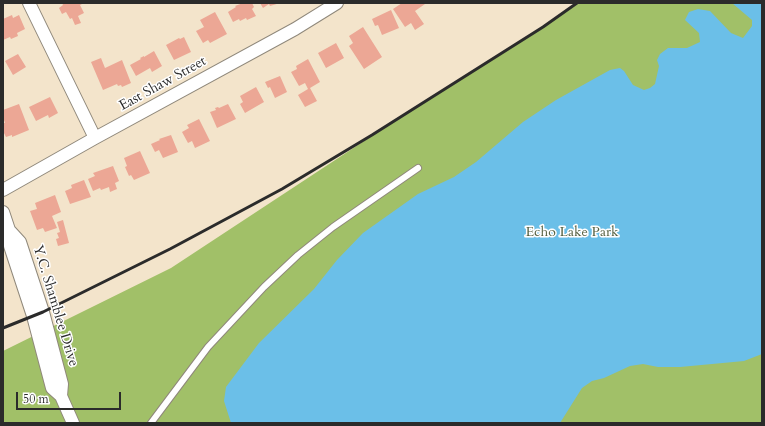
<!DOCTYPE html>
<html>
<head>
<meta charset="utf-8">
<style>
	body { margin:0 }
	#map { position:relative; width:765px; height:426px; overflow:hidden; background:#f3e4cb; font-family:Cardo,serif }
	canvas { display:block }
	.frame { position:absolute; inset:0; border:4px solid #2b2b2b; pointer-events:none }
	.scale { position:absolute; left:16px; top:392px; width:105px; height:18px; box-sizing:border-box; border:2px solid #2b2b2b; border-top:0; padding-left:5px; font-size:12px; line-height:14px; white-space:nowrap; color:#2b2b2b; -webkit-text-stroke:3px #fff; paint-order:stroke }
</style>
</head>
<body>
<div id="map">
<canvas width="765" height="426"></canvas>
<div class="frame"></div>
<div class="scale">50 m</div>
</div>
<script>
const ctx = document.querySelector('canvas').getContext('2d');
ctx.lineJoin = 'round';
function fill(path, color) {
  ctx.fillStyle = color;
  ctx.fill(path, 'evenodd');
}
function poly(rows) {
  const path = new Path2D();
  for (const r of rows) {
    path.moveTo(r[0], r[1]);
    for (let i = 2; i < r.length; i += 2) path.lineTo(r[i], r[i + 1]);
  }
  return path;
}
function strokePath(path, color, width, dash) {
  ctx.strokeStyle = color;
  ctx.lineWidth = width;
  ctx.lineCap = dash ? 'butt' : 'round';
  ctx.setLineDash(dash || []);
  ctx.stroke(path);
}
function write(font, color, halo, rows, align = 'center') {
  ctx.font = font + ' Cardo,serif';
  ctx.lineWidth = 3;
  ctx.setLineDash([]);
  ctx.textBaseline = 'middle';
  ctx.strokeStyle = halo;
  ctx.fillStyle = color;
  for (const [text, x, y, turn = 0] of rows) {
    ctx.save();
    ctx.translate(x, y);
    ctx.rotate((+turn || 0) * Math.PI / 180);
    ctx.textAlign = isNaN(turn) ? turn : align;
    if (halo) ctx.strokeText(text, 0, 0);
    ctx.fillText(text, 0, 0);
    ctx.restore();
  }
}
const green = poly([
	[579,3,762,3,762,423,3,423,3,351,171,268,396,120]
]);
const water = poly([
	[732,3,762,3,762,354,744,361,680,367,658,367,643,364,630,366,604,378,592,381,582,388,560,423,231,423,224,401,226,387,259,343,314,289,337,260,363,233,418,194,454,177,476,162,523,122,556,100,610,70,620,68,624,71,633,85,644,90,650,88,655,84,659,66,657,60,660,54,668,48,687,48,700,42,699,33,685,20,689,12,698,9,710,11,731,33,743,38,752,26,752,20]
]);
const building = poly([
	[62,3,84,3,80,5,84,13,78,16,81,23,75,25,72,18,70,19,66,12,62,14,59,8,63,5],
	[243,3,252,3,254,7,252,9,256,16,247,20,246,18,240,21,239,19,233,22,228,12,236,7,235,6],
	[260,3,280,3,270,6,269,4,263,8],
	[402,3,424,3,425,4,415,11,424,24,415,30,411,23,405,27,393,9],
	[391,10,399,28,382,35,378,25,375,26,372,19],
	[215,12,227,34,210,43,208,40,203,43,196,31,204,27,200,20],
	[12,15,13,18,19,15,25,29,17,33,18,36,11,39,10,37,3,40,3,19],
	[363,27,382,57,364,69,349,46,353,43,349,36],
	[184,37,191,52,174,60,166,45,179,38,180,39],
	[336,43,344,58,326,68,318,53],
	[154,51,162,66,152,72,150,68,136,76,130,65,141,59,140,58,144,56,144,57],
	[18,54,26,67,13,75,5,61],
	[101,58,105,68,122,60,131,83,122,87,121,85,118,86,117,84,103,90,91,62],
	[308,59,320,82,310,88,317,101,305,107,298,95,308,89,305,83,299,86,291,72,297,69,296,66],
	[280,76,287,92,275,98,270,87,268,88,265,82],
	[256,87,264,102,245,113,240,104,243,102,240,96],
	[50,97,58,113,49,118,48,115,36,121,29,107],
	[19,104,29,130,12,137,12,135,6,137,3,131,3,123,5,123,3,117,3,110],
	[228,104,236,119,217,128,210,112,216,110,215,108,218,107,219,108],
	[199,119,210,141,195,148,192,141,188,143,182,132,189,128,187,125],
	[171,135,178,152,163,158,159,150,155,152,151,144,160,140,159,139],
	[140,151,150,173,134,180,131,175,129,176,125,167,127,166,124,158],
	[113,166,119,181,115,183,117,189,110,192,109,187,101,190,100,188,93,191,88,179,95,176,93,173],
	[84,180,91,197,70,204,65,191,72,188,71,185],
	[55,195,61,212,52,216,57,228,45,232,43,228,37,230,30,211,37,209,35,203],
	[63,220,69,243,58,246,56,239,59,238,57,233,60,232,57,222]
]);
const lane = poly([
	[151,423,208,347,264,287,298,255,333,227,418,168]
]);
const street = poly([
	[29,3,95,138],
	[3,190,95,138,295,29,337,3],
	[3,212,9,230,10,246,33,316,52,388,61,396,73,423],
	[9,230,20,242,43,312,62,384,61,396]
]);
const rail = poly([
	[3,328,43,312,170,249,282,189,372,135,543,27,577,3]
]);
const streetNames = [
	["East Shaw Street",163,84,-29],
	["Y.C. Shamblee Drive",55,306,73]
];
const parkNames = [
	["Echo Lake Park",572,233]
];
fill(green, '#a1c068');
fill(water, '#6bbfe8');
fill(building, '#eca795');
strokePath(lane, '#8f887b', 8);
strokePath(street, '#8f887b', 14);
strokePath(lane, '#fff', 6);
strokePath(street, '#fff', 12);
strokePath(rail, '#2b2b2b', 3);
write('14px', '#2b2b2b', '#fff', streetNames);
write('14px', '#545f40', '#fff', parkNames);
</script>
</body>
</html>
